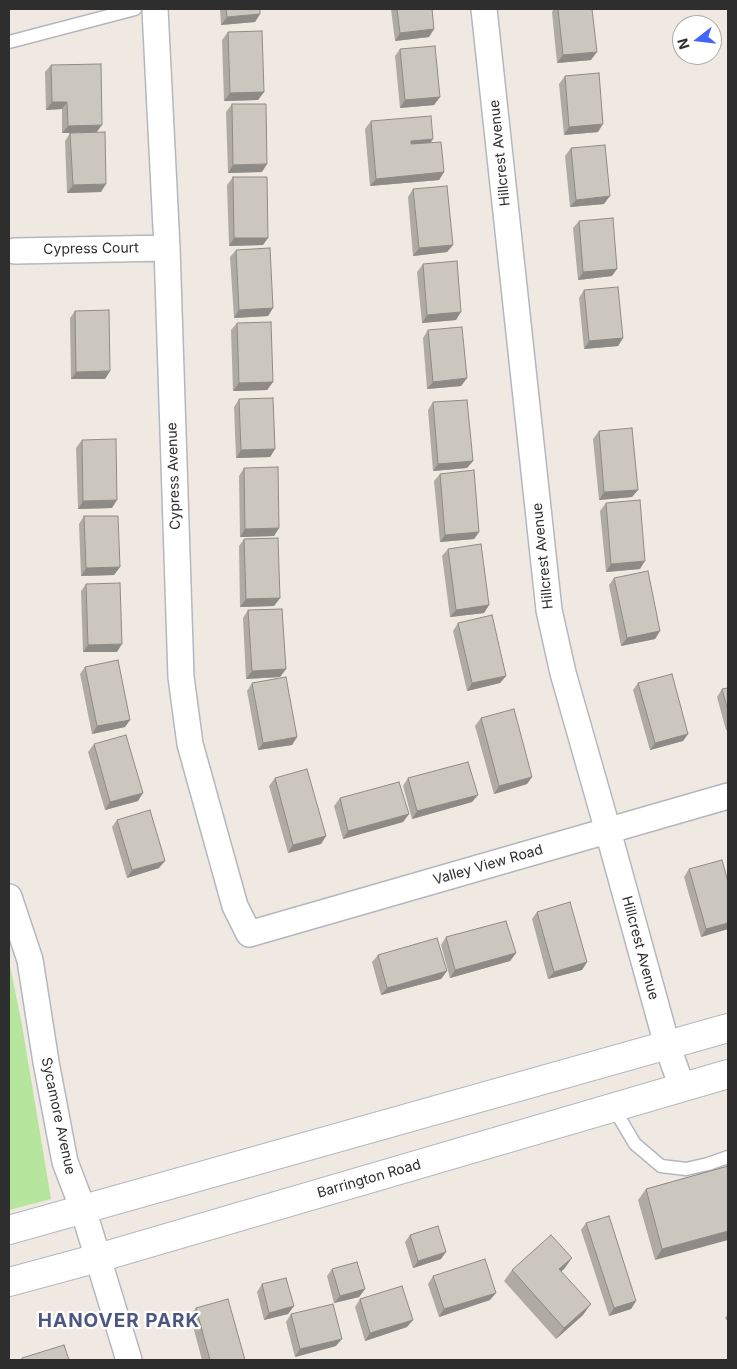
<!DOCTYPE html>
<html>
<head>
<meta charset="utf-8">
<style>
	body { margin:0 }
	#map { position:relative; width:737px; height:1369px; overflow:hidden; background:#efe9e1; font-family:Inter,sans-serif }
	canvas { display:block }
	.frame { position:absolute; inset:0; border:10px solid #2e2e2e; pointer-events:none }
	.north { position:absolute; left:672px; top:15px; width:50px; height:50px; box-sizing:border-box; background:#fff; border:1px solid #ababab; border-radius:50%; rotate:254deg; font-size:14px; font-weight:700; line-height:20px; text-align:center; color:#2e2e2e }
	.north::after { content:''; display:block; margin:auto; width:18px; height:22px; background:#4264fb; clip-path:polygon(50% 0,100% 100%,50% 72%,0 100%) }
</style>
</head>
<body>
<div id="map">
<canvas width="737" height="1369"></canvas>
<div class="frame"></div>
<div class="north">N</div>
</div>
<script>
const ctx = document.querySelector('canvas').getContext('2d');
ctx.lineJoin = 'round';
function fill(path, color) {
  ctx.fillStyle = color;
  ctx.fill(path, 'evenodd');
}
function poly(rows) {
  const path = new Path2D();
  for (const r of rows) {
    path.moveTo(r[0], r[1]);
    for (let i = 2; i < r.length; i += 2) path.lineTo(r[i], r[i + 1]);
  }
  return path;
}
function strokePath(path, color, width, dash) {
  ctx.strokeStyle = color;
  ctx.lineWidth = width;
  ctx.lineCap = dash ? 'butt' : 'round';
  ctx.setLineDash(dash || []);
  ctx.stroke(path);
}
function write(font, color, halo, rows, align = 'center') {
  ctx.font = font + ' Inter,sans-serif';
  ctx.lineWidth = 4.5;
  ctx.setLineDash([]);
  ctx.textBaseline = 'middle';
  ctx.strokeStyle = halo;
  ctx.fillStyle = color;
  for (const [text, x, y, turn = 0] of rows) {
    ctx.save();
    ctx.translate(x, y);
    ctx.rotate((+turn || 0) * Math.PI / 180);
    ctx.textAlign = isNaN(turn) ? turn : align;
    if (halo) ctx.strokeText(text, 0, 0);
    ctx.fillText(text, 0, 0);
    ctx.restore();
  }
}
const green = poly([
	[9,961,22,1025,51,1199,9,1210]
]);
const lane = poly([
	[9,42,135,9],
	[613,1107,635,1144,661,1166,686,1169,708,1164,728,1157]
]);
const street = poly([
	[155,9,167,248,181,677,190,744,235,906,249,934,728,796],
	[484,9,549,610,563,673,608,831,667,1045,682,1087],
	[15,251,167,248],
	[9,897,30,960,46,1062,65,1162,83,1209,129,1360]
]);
const secondary = poly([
	[9,1230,728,1028],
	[9,1282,98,1258,728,1074]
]);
const wall = poly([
	[220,9,260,9,260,14,255,22,221,25],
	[391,9,432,9,434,29,429,37,395,41],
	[554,9,592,9,591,60,557,63,552,12],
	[228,32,264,92,258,100,224,101,222,40],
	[400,49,440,97,434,105,400,108,395,56],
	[51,65,97,133,101,192,67,193,65,141,70,133,81,133,62,133,62,109,46,110,45,72],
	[565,76,598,132,564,135,559,84],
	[232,104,262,172,228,173,226,112],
	[371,121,431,143,444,172,439,180,370,186,365,129],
	[571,148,604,204,570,207,565,156],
	[233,177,263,245,229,246,227,185],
	[413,189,453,245,447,252,413,256,408,197],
	[579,221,612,276,578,280,573,228],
	[236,250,273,308,268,316,234,318,230,257],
	[423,264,456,320,422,323,417,272],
	[584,290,623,338,618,346,584,349,579,298],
	[75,311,110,371,105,379,71,379,70,318],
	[237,323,273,382,267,390,233,391,231,330],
	[428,330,467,378,461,386,427,389,423,338],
	[239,399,275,449,270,457,236,458,234,407],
	[433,402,473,461,467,468,433,471,428,410],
	[599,431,638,490,632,497,599,500,593,439],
	[82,440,112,508,78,509,76,448],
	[244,468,279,528,274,536,240,537,239,476],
	[440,474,479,532,474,539,440,542,434,481],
	[606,503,640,569,606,572,600,511],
	[84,516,120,567,114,575,81,576,79,524],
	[244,539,280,598,274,606,240,607,239,546],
	[448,549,489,605,484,613,450,617,442,556],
	[614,578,660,631,655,639,621,646,609,585],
	[86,584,117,652,83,652,81,591],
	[248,610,286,669,280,677,246,679,243,618],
	[458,623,506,676,500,683,467,691,453,631],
	[85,667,130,720,125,727,92,734,80,674],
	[252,683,297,737,292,745,258,750,247,691],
	[638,683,688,734,683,741,650,750,633,690],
	[728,688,728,730,726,730,717,697,722,689],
	[481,718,532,777,527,784,494,794,475,726],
	[94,744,138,801,105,810,88,752],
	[275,778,326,836,321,844,288,853,269,786],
	[408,778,478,795,472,802,412,819,403,786],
	[340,798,409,814,403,822,343,839,334,806],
	[117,820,159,868,127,878,112,827],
	[689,869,728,882,728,929,701,937,684,877],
	[537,912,587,962,582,970,548,979,532,919],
	[446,937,516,953,510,961,450,978,441,945],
	[378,955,447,971,441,979,381,995,372,962],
	[728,1166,655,1260,638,1200,646,1189],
	[586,1223,636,1301,631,1309,609,1316,581,1230],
	[410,1235,441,1259,413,1268,405,1242],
	[572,1258,564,1269,561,1271,583,1315,556,1339,504,1281,512,1270],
	[332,1269,365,1289,359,1297,334,1303,327,1276],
	[433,1276,490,1300,439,1317,428,1284],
	[262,1284,294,1306,288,1314,264,1320,257,1292],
	[360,1299,407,1327,365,1341,355,1307],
	[196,1308,245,1360,202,1360,190,1315],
	[291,1314,336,1346,295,1357,286,1322],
	[728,1314,728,1322,725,1318]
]);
const shadedWall = poly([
	[260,14,255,22,221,25,227,17],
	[434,29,429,37,395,41,400,33],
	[597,52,591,60,557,63,563,55],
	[264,92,258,100,224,101,230,93],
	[440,97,434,105,400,108,405,100],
	[52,102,67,102,62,109,46,110],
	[603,124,598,132,564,135,569,127],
	[102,125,96,133,62,133,68,126],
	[433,139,428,147,406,149,411,141],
	[267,164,262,172,228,173,233,165],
	[444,172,439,180,370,186,376,179],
	[106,184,101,192,67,193,73,185],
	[610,196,604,204,570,207,576,200],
	[234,238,268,238,263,245,229,246],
	[453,245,447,252,413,256,419,248],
	[617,269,612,276,578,280,583,272],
	[273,308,268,316,234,318,239,310],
	[461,312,456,320,422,323,427,315],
	[623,338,618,346,584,349,589,341],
	[110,371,105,379,71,379,76,372],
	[467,378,461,386,427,389,433,382],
	[273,382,267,390,233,391,239,383],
	[275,449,270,457,236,458,241,450],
	[473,461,467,468,433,471,438,464],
	[638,490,632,497,599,500,604,492],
	[117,500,112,508,78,509,83,501],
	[279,528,274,536,240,537,245,529],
	[479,532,474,539,440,542,445,535],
	[645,561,640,569,606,572,611,564],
	[120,567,114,575,81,576,86,568],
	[280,598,274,606,240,607,246,599],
	[489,605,484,613,450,617,456,610],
	[660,631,655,639,621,646,627,638],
	[122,644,117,652,83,652,88,645],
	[286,669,280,677,246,679,252,671],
	[506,676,500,683,467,691,472,683],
	[130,720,125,727,92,734,97,726],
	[688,734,683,741,650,750,655,743],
	[297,737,292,745,258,750,263,743],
	[532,777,527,784,494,794,499,786],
	[143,793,138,801,105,810,110,802],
	[478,795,472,802,412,819,417,811],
	[409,814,403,822,343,839,348,831],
	[326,836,321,844,288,853,293,845],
	[165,861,159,868,127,878,132,870],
	[728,923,728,929,701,937,706,929],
	[516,953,510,961,450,978,455,970],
	[587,962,582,970,548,979,554,972],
	[447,971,441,979,381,995,387,988],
	[728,1231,728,1240,655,1260,662,1249],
	[446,1252,441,1259,413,1268,418,1261],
	[572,1258,564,1269,551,1280,559,1269],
	[365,1289,359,1297,334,1303,340,1296],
	[496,1293,490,1300,439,1317,444,1309],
	[636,1301,631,1309,609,1316,614,1308],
	[591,1304,583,1315,556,1339,564,1328],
	[294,1306,288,1314,264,1320,269,1313],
	[413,1320,407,1327,365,1341,370,1333],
	[342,1339,336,1346,295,1357,300,1349]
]);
const building = poly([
	[226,9,260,9,260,14,227,17,226,9],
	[397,9,432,9,434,29,400,33,397,9],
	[558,9,592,9,597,52,563,55,558,9],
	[262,31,264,92,230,93,228,32,262,31],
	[435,46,440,97,405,100,400,49,435,46],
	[101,64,102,125,68,126,67,102,52,102,51,65,101,64],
	[599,73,603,124,569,127,565,76,599,73],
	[232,104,266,104,267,164,233,165,232,104],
	[431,116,433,139,411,141,411,144,441,142,444,172,376,179,371,121,431,116],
	[105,132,106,184,73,185,70,133,105,132],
	[605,145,610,196,576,200,571,148,605,145],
	[233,177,267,177,268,238,234,238,233,177],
	[447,186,453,245,419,248,413,189,447,186],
	[613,218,617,269,583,272,579,221,613,218],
	[270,248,273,308,239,310,236,250,270,248],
	[457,261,461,312,427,315,423,264,457,261],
	[618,287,623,338,589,341,584,290,618,287],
	[109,310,110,371,76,372,75,311,109,310],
	[271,322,273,382,239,383,237,323,271,322],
	[462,327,467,378,433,382,428,330,462,327],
	[273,398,275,449,241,450,239,399,273,398],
	[467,400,473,461,438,464,433,402,467,400],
	[632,428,638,490,604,492,599,431,632,428],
	[116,439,117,500,83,501,82,440,116,439],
	[278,467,279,528,245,529,244,468,278,467],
	[474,470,479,532,445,535,440,474,474,470],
	[640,500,645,561,611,564,606,503,640,500],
	[84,516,118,516,120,567,86,568,84,516],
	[278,538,280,598,246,599,244,539,278,538],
	[481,544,489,605,456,610,448,549,481,544],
	[648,571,660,631,627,638,614,578,648,571],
	[120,583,122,644,88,645,86,584,120,583],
	[282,609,286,669,252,671,248,610,282,609],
	[492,615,506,676,472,683,458,623,492,615],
	[118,660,130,720,97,726,85,667,118,660],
	[672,674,688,734,655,743,638,683,672,674],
	[286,677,297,737,263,743,252,683,286,677],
	[728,688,728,711,722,689,728,688],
	[514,709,532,777,499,786,481,718,514,709],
	[126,735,143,793,110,802,94,744,126,735],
	[468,762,478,795,417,811,408,778,468,762],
	[307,769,326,836,293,845,275,778,307,769],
	[399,782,409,814,348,831,340,798,399,782],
	[150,810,165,861,132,870,117,820,150,810],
	[722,860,728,882,728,923,706,929,689,869,722,860],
	[570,902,587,962,554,972,537,912,570,902],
	[506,921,516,953,455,970,446,937,506,921],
	[437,938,447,971,387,988,378,955,437,938],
	[728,1166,728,1231,662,1249,646,1189,728,1166],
	[609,1216,636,1301,614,1308,586,1223,609,1216],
	[438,1226,446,1252,418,1261,410,1235,438,1226],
	[551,1235,572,1258,559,1269,591,1304,564,1328,512,1270,551,1235],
	[485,1259,496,1293,444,1309,433,1276,485,1259],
	[357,1262,365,1289,340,1296,332,1269,357,1262],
	[286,1278,294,1306,269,1313,262,1284,286,1278],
	[402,1286,413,1320,370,1333,360,1299,402,1286],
	[228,1299,245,1360,210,1360,196,1308,228,1299],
	[333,1304,342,1339,300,1349,291,1314,333,1304],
	[64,1345,69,1360,22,1360,22,1358,64,1345]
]);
const streetNames = [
	["Hillcrest Avenue",500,153,-96],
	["Cypress Court",91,249,-1],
	["Cypress Avenue",174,476,-92],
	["Hillcrest Avenue",543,556,-96],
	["Valley View Road",488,865,-16],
	["Hillcrest Avenue",640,948,75],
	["Sycamore Avenue",58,1116,78],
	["Barrington Road",369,1179,-16]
];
const districtNames = [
	["HANOVER PARK",119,1321]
];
fill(green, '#b6e59e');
strokePath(lane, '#b4b7c1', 15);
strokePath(street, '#b4b7c1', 28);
strokePath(secondary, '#b4b7c1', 30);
strokePath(lane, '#fff', 12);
strokePath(street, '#fff', 25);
strokePath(secondary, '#fff', 28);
fill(wall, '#afaba4');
fill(shadedWall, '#8e8b86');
fill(building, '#cbc7bf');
strokePath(building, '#8e8b86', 1);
write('14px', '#2e2e2e', '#fff', streetNames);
ctx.letterSpacing = '1px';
write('bold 19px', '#4d5680', '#fff', districtNames);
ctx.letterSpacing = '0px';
</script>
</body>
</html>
